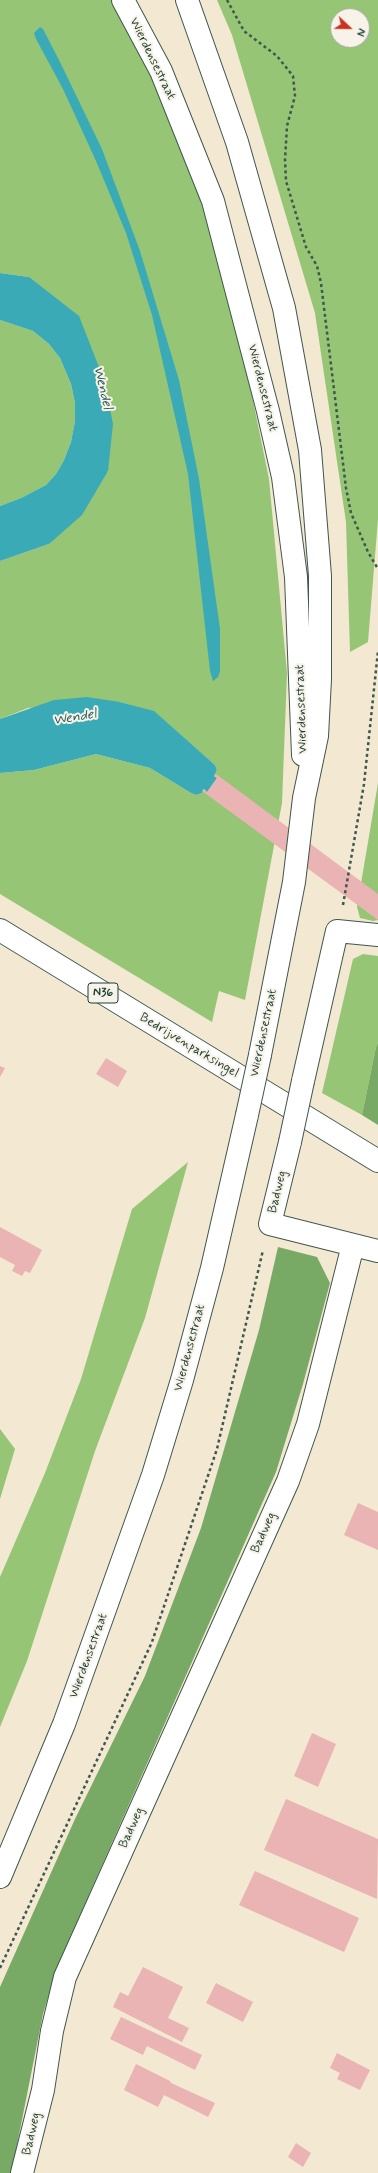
<!DOCTYPE html>
<html>
<head>
<meta charset="utf-8">
<style>
	body { margin:0 }
	#map { position:relative; width:378px; height:2173px; overflow:hidden; background:#f3e8d2; font-family:Mynerve,sans-serif }
	canvas { display:block }
	.north { position:absolute; left:330px; top:8px; width:40px; height:40px; box-sizing:border-box; background:#f7f3e8; border:1px solid #a1aaa0; border-radius:50%; rotate:112deg; font-size:11px; font-weight:700; line-height:16px; text-align:center; color:#1f3d34 }
	.north::after { content:''; display:block; margin:auto; width:14px; height:18px; background:#c8321e; clip-path:polygon(50% 0,100% 100%,50% 72%,0 100%) }
</style>
</head>
<body>
<div id="map">
<canvas width="378" height="2173"></canvas>
<div class="north">N</div>
</div>
<script>
const ctx = document.querySelector('canvas').getContext('2d');
ctx.lineJoin = 'round';
function fill(path, color) {
  ctx.fillStyle = color;
  ctx.fill(path, 'evenodd');
}
function poly(rows) {
  const path = new Path2D();
  for (const r of rows) {
    path.moveTo(r[0], r[1]);
    for (let i = 2; i < r.length; i += 2) path.lineTo(r[i], r[i + 1]);
  }
  return path;
}
function strokePath(path, color, width, dash) {
  ctx.strokeStyle = color;
  ctx.lineWidth = width;
  ctx.lineCap = dash ? 'butt' : 'round';
  ctx.setLineDash(dash || []);
  ctx.stroke(path);
}
function write(font, color, halo, rows, align = 'center') {
  ctx.font = font + ' Mynerve,sans-serif';
  ctx.lineWidth = 4;
  ctx.setLineDash([]);
  ctx.textBaseline = 'middle';
  ctx.strokeStyle = halo;
  ctx.fillStyle = color;
  for (const [text, x, y, turn = 0] of rows) {
    ctx.save();
    ctx.translate(x, y);
    ctx.rotate((+turn || 0) * Math.PI / 180);
    ctx.textAlign = isNaN(turn) ? turn : align;
    if (halo) ctx.strokeText(text, 0, 0);
    ctx.fillText(text, 0, 0);
    ctx.restore();
  }
}
const green = poly([
	[0,0,116,0,154,75,204,204,241,342,269,479,287,673,282,803,245,1000,219,991,212,1022,0,894,0,773,34,770,96,754,150,768,191,793,196,795,202,793,204,789,207,791,217,778,214,776,217,770,215,765,154,712,120,702,28,708,0,719,0,561,49,544,108,471,29,277,0,273],
	[217,0,378,0,378,519,368,642,350,652,346,522,315,313,232,35],
	[338,16,362,16,362,40,338,40],
	[0,320,33,331,49,344,60,358,71,384,75,403,75,421,71,442,64,460,56,474,46,485,21,498,0,506],
	[378,783,378,920,373,921,360,918,357,907],
	[363,954,378,956,378,1043,376,1047,362,1115,322,1093,353,959],
	[188,1162,145,1318,95,1451,27,1661,0,1727,0,1577,45,1473,81,1379,132,1209],
	[0,1429,15,1449,0,1499]
]);
const forest = poly([
	[378,1043,378,1125,362,1115,376,1047],
	[278,1247,317,1257,330,1283,303,1384,276,1472,57,1967,43,2014,12,2170,11,2173,0,2173,0,1987,75,1819,145,1676,201,1528,259,1330]
]);
const water = poly([
	[40,27,43,29,60,62,102,149,140,251,179,380,199,479,220,629,220,671,218,677,213,681,210,671,188,474,152,315,126,233,96,161,63,89,36,39,34,33],
	[0,273,29,277,79,316,104,380,113,424,108,471,82,515,49,544,0,561,0,506,21,498,46,485,56,474,64,460,71,442,75,421,75,403,71,384,60,358,49,344,33,331,0,320],
	[87,697,120,702,154,711,215,765,217,770,214,776,217,778,207,792,204,789,202,793,196,795,191,793,150,768,96,754,34,770,0,773,0,719,54,700]
]);
const building = poly([
	[216,774,378,894,378,920,202,791,204,789,207,792,217,778,214,776],
	[106,1058,127,1071,118,1087,96,1074],
	[0,1066,5,1068,0,1077],
	[0,1227,42,1250,30,1273,25,1271,22,1276,12,1271,15,1265,0,1257],
	[358,1503,378,1512,378,1550,344,1535],
	[312,1733,336,1744,318,1787,294,1776],
	[286,1799,378,1839,377,1899,264,1850],
	[255,1871,359,1918,344,1952,239,1905],
	[143,1967,183,1987,168,2018,189,2028,182,2042,113,2007,120,1992,128,1996],
	[216,1983,253,2002,243,2022,206,2003],
	[121,2017,202,2055,195,2070,147,2046,143,2055,110,2039],
	[337,2053,370,2070,360,2090,337,2079,340,2073,330,2068],
	[136,2064,170,2081,171,2083,215,2103,208,2117,164,2095,158,2107,124,2090],
	[296,2143,311,2153,303,2167,288,2157]
]);
const path = poly([
	[227,0,244,31,277,56,293,76,295,96,287,126,285,160,286,181,306,247,317,266,321,283,346,488,351,513,368,552,378,569],
	[343,905,364,784,378,651],
	[0,1968,152,1642,217,1449,263,1250]
]);
const minor = poly([
	[303,1081,337,931,378,935],
	[290,1142,270,1224,378,1251],
	[22,2173,43,2090,52,2031,65,1977,288,1481,308,1424,353,1245]
]);
const primary = poly([
	[123,0,161,71,213,201,268,411,283,477,296,577,303,755],
	[187,0,237,142,284,308,310,450,320,576,320,679,317,736,304,798,294,882,260,1055],
	[0,1877,64,1724,153,1475,182,1380,212,1268,247,1115]
]);
const trunk = poly([
	[0,930,378,1161]
]);
const minorBridge = poly([
	[290,1142,303,1081]
]);
const primaryBridge = poly([
	[247,1115,260,1055]
]);
const shields = [
	[103,993,30]
];
const shieldNames = [
	["N36",103,993]
];
const streetNames = [
	["Wierdensestraat",152,59,64],
	["Wierdensestraat",262,388,76],
	["Wierdensestraat",302,709,-92],
	["Wierdensestraat",264,1033,-78],
	["Bedrijvenparksingel",189,1046,31],
	["Badweg",278,1192,-76],
	["Wierdensestraat",190,1348,-75],
	["Badweg",264,1533,-66],
	["Wierdensestraat",89,1656,-70],
	["Badweg",132,1828,-66],
	["Badweg",32,2134,-77]
];
const waterNames = [
	["Wendel",102,388,77],
	["Wendel",75,718,-9]
];
fill(green, '#95c575');
fill(forest, '#78aa66');
fill(water, '#3aabb6');
fill(building, '#e9b4b3');
strokePath(minor, '#3f574c', 24);
strokePath(primary, '#3f574c', 24);
strokePath(trunk, '#3f574c', 24);
strokePath(path, '#3f574c', 2.5, [3, 3]);
strokePath(minor, '#fff', 22);
strokePath(primary, '#fff', 22);
strokePath(trunk, '#fff', 22);
strokePath(minorBridge, '#3f574c', 24, []);
strokePath(primaryBridge, '#3f574c', 24, []);
strokePath(minorBridge, '#fff', 22);
strokePath(primaryBridge, '#fff', 22);
for (const [x, y, w] of shields) {
  const box = new Path2D();
  box.roundRect(x - w / 2, y - 10, w, 20, 3);
  ctx.fillStyle = '#f7f3e8';
  ctx.fill(box);
  strokePath(box, '#1f3d34', 1);
}
write('bold 12px', '#1f3d34', null, shieldNames);
write('13px', '#1f3d34', '#f7f3e8', streetNames);
write('italic 14px', '#275e5b', '#f7f3e8', waterNames);
</script>
</body>
</html>
